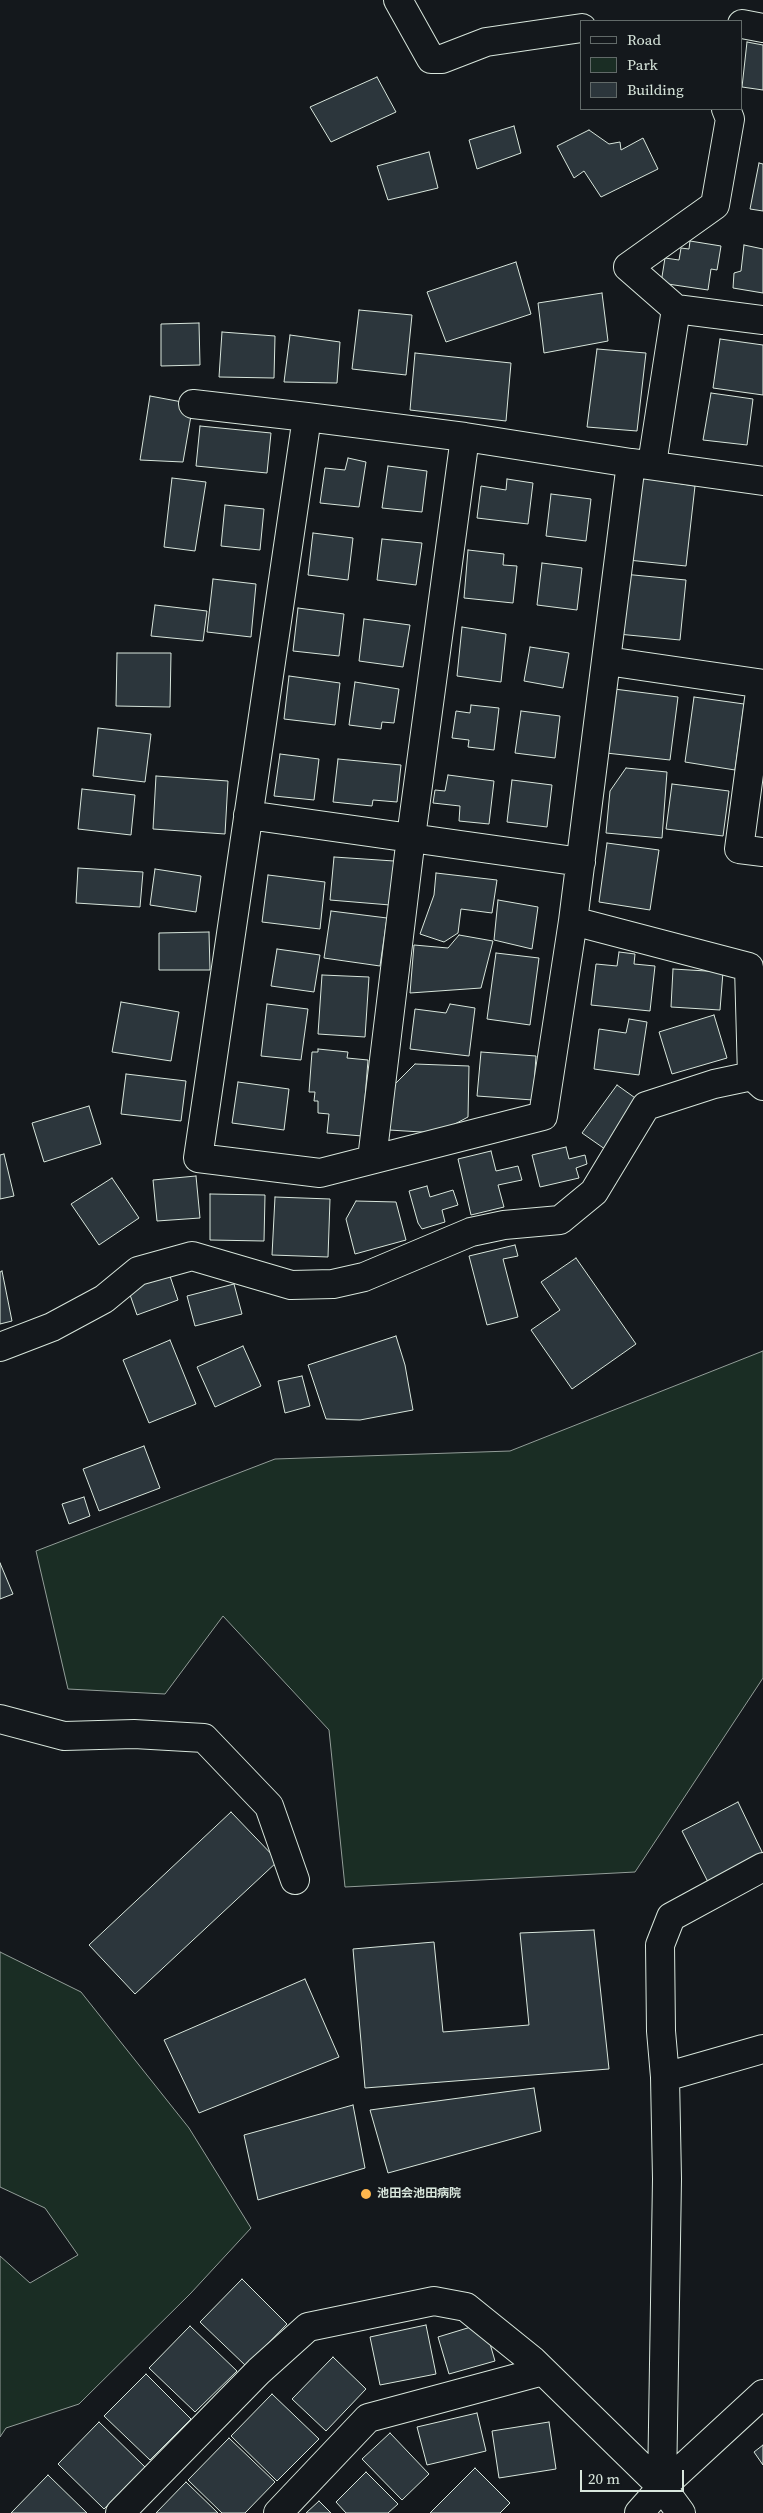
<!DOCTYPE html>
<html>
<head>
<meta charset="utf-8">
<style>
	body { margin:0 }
	#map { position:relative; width:763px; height:2513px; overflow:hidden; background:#14181c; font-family:"Source Serif 4",serif }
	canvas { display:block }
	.legend { position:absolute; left:580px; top:20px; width:162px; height:90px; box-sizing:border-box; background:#14181c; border:1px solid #626a69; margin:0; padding:6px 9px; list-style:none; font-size:15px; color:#d8e6dc }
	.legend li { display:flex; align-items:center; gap:10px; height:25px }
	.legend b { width:25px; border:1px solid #626a69 }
	.scale { position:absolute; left:580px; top:2470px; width:104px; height:22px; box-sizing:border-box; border:2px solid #d8e6dc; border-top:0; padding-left:6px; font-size:15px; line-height:18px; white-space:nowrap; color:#d8e6dc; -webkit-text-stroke:4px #14181c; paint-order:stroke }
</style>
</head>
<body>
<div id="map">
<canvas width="763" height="2513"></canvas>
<ul class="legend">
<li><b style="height:6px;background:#14181c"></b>Road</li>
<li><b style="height:14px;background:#1a2d24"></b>Park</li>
<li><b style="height:14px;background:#2c363c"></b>Building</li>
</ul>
<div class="scale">20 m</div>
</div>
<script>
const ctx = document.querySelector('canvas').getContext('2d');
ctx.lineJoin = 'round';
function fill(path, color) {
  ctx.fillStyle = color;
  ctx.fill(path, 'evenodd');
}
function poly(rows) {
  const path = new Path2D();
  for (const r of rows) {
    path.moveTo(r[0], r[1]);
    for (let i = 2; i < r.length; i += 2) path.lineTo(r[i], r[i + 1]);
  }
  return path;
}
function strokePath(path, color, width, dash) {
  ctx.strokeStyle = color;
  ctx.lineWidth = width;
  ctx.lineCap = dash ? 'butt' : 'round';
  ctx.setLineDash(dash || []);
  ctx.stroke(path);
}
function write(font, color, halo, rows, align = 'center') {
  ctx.font = font + ' "Source Serif 4","Noto Sans JP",serif';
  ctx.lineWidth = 4;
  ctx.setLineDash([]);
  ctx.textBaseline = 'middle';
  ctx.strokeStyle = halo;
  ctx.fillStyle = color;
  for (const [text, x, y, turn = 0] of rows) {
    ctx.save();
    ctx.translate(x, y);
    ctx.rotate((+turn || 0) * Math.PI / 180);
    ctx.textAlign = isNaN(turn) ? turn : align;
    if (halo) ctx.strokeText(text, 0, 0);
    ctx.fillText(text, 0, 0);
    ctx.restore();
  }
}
const green = poly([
	[763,1351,763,1678,635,1872,345,1887,329,1730,223,1616,165,1694,68,1689,36,1551,275,1459,510,1451,763,1351],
	[0,1952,81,1992,189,2128,251,2228,191,2293,79,2404,6,2428,0,2437,0,2256,30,2283,78,2255,45,2208,0,2187,0,1952]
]);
const building = poly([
	[747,42,763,45,763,90,742,87,747,42],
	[377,77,396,112,331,142,310,107,377,77],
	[514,126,521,153,477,169,469,140,514,126],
	[589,130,609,144,620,142,621,150,643,138,658,169,601,197,584,171,574,178,557,146,589,130],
	[429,152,438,188,388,200,377,166,429,152],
	[759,163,763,164,763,211,750,209,759,163],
	[690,241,721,246,717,270,711,269,708,290,661,283,665,258,679,260,681,248,689,249,690,241],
	[744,245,763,249,763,293,733,288,734,273,741,271,744,245],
	[516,262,531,314,446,342,427,292,516,262],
	[602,293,608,341,544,353,538,303,602,293],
	[359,310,412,315,406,375,352,369,359,310],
	[199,323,200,365,161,366,161,324,199,323],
	[222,332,275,336,274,378,219,377,222,332],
	[290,335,340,342,337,383,284,382,290,335],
	[720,339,763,345,763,395,713,388,720,339],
	[597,349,646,353,637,431,587,427,597,349],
	[415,353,511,363,506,421,410,410,415,353],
	[711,393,753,399,747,445,703,440,711,393],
	[150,396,193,404,183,462,140,460,150,396],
	[200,426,271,433,267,473,196,466,200,426],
	[348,458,366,462,359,507,320,503,325,468,345,470,348,458],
	[388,466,427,471,422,512,382,508,388,466],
	[639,477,695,486,686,566,628,560,639,477],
	[172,478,206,482,195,551,164,547,172,478],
	[507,479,533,483,528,524,477,518,481,486,506,490,507,479],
	[551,494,591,499,586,541,546,536,551,494],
	[225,505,264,509,260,550,221,546,225,505],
	[313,533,353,538,348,580,308,575,313,533],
	[382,539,422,543,416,585,377,580,382,539],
	[468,550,504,554,503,565,517,566,513,603,464,598,468,550],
	[542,563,582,568,577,610,537,605,542,563],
	[623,574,686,580,680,640,618,634,623,574],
	[213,579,256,584,251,637,207,632,213,579],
	[155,605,207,611,203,641,151,636,155,605],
	[298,608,344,614,339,656,293,651,298,608],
	[364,619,410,625,403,667,359,661,364,619],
	[462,627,506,634,501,682,457,676,462,627],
	[530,647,569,653,563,688,524,681,530,647],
	[117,653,171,653,170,707,116,706,117,653],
	[289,676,340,683,335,725,284,719,289,676],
	[355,682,399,689,394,723,382,722,381,729,349,725,355,682],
	[614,689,678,697,670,760,606,753,614,689],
	[694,697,744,704,735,770,685,762,694,697],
	[471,705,499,708,494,750,468,747,469,740,452,738,456,711,470,713,471,705],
	[521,711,560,716,555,758,515,753,521,711],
	[98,728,151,734,145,782,93,776,98,728],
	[280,754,319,759,314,800,274,796,280,754],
	[338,759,401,765,397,802,373,800,372,806,333,802,338,759],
	[626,768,667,772,662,838,606,833,610,791,626,768],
	[448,775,494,781,489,824,459,821,460,806,433,803,435,790,445,791,448,775],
	[156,776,228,781,225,834,153,829,156,776],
	[512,780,552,785,547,827,507,822,512,780],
	[672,784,729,791,723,836,666,829,672,784],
	[82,789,135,795,131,835,78,829,82,789],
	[607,843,659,850,650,910,599,902,607,843],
	[334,857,394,861,390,905,330,900,334,857],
	[78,868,143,872,140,907,76,903,78,868],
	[155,869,201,876,196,912,150,905,155,869],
	[436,873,497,880,492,913,461,909,458,933,444,942,420,934,434,895,436,873],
	[268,875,325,882,320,929,262,922,268,875],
	[498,900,538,907,532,949,494,940,498,900],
	[331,911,387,918,380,966,324,958,331,911],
	[209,932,210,970,159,970,159,933,209,932],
	[459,935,493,941,481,988,410,993,414,945,448,948,459,935],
	[277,949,320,955,314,992,271,986,277,949],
	[619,952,635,954,634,964,655,966,650,1011,591,1005,596,964,617,966,619,952],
	[496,953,539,958,530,1025,487,1019,496,953],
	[673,969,723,972,720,1010,671,1007,673,969],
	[322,975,369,977,365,1037,318,1034,322,975],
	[121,1002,179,1012,171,1061,112,1052,121,1002],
	[267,1004,308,1009,301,1060,261,1056,267,1004],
	[450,1004,475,1008,469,1056,410,1049,415,1009,446,1013,450,1004],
	[714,1015,727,1058,672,1074,659,1032,714,1015],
	[629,1019,647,1022,639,1075,594,1069,599,1029,626,1033,629,1019],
	[318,1049,348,1052,347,1058,368,1060,362,1136,327,1133,329,1114,318,1113,318,1101,314,1101,315,1092,309,1092,312,1052,318,1052,318,1049],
	[481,1052,536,1056,533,1100,477,1096,481,1052],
	[415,1064,469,1066,468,1117,438,1133,389,1130,392,1087,415,1064],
	[126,1074,186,1081,181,1121,121,1114,126,1074],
	[238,1082,289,1089,284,1130,232,1123,238,1082],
	[617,1085,645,1105,612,1154,582,1133,617,1085],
	[89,1106,101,1144,44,1162,32,1123,89,1106],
	[566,1147,569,1159,585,1155,587,1164,576,1168,579,1178,540,1187,532,1155,566,1147],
	[491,1151,496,1171,518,1166,522,1180,498,1185,504,1207,471,1215,458,1159,491,1151],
	[4,1154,14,1196,0,1199,0,1155,4,1154],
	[196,1176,200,1218,157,1221,153,1180,196,1176],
	[112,1178,139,1218,99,1245,71,1204,112,1178],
	[427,1186,430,1197,453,1190,458,1205,442,1210,445,1222,422,1229,418,1223,409,1191,427,1186],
	[210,1194,265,1195,264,1241,210,1240,210,1194],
	[275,1197,330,1199,328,1257,272,1255,275,1197],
	[356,1201,396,1202,406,1240,355,1254,346,1219,356,1201],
	[515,1245,518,1256,503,1259,518,1317,487,1325,469,1256,515,1245],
	[576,1258,636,1344,572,1389,531,1330,560,1310,541,1282,576,1258],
	[2,1271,12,1321,0,1324,0,1272,2,1271],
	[169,1273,178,1300,137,1315,128,1289,169,1273],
	[234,1284,242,1314,195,1326,187,1296,234,1284],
	[396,1336,405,1365,413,1410,360,1420,326,1419,308,1365,396,1336],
	[170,1340,196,1404,149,1423,123,1360,170,1340],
	[243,1346,261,1386,215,1407,197,1367,243,1346],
	[302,1376,310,1406,285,1413,278,1381,302,1376],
	[144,1446,160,1488,99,1511,83,1469,144,1446],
	[84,1497,90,1516,69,1524,62,1504,84,1497],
	[0,1563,13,1594,0,1599,0,1563],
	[738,1802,763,1854,708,1882,682,1831,738,1802],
	[231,1812,278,1861,135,1994,89,1945,231,1812],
	[594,1930,609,2069,365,2088,353,1949,434,1942,443,2032,529,2025,520,1933,594,1930],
	[305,1979,339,2057,199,2113,164,2040,305,1979],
	[534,2088,541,2131,388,2173,370,2110,534,2088],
	[353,2105,365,2168,258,2200,244,2135,353,2105],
	[242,2279,287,2324,246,2366,200,2322,242,2279],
	[484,2323,495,2361,449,2374,438,2337,484,2323],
	[426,2325,436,2374,380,2385,370,2337,426,2325],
	[190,2326,237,2371,195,2412,149,2368,190,2326],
	[333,2357,366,2389,326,2431,292,2399,333,2357],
	[146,2374,191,2419,150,2460,104,2416,146,2374],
	[272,2394,319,2439,277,2481,231,2436,272,2394],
	[477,2413,486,2451,427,2465,417,2427,477,2413],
	[99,2422,145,2467,104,2509,58,2464,99,2422],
	[549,2422,556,2469,499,2478,492,2431,549,2422],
	[390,2433,429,2474,402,2500,362,2459,390,2433],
	[229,2438,275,2482,245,2513,222,2513,188,2480,229,2438],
	[763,2445,763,2465,754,2452,763,2445],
	[475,2468,510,2503,500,2513,430,2513,475,2468],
	[366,2472,398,2504,388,2513,346,2513,336,2502,366,2472],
	[48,2475,87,2513,11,2513,48,2475],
	[186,2482,218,2513,156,2513,186,2482],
	[319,2501,331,2513,306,2513,319,2501]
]);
const minor = poly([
	[398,0,431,59,442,59,486,42,582,28],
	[742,24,763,28],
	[676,309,628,267,715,205,730,119,726,109],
	[193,404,307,417],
	[633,463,763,481],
	[652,464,676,309,763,320],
	[607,661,763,684],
	[761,684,739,849,763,852],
	[248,815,581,862],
	[573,921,543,1116,320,1173,198,1158,307,417,465,437,631,463,573,921,749,967,752,1076],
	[372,1159,411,837,465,437],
	[0,1347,52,1327,104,1299,138,1271,192,1256,291,1285,333,1284,364,1277,471,1232,504,1225,560,1220,594,1192,646,1106,714,1084,752,1076,763,1086],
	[0,1719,64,1736,134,1734,204,1738,269,1806,295,1880],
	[665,2077,763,2049],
	[662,2487,667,2179,665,2077,661,2031,660,1945,671,1917,763,1867],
	[120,2513,259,2371,308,2327,434,2301,466,2307,533,2361,662,2487,681,2513],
	[278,2513,368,2418,543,2371],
	[639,2513,662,2487,763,2394]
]);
const markers = [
	[366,2194,6,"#ffb74d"]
];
const poiNames = [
	["池田会池田病院",377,2194]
];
fill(green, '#1a2d24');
strokePath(green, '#939e99', 1);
fill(building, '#2c363c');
strokePath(building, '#d8e6dc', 1);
strokePath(minor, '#d8e6dc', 30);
strokePath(minor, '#14181c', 28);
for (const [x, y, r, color] of markers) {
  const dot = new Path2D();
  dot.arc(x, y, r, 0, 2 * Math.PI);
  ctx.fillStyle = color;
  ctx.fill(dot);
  strokePath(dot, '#14181c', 2);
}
write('bold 12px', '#d8e6dc', '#14181c', poiNames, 'left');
</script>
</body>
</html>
